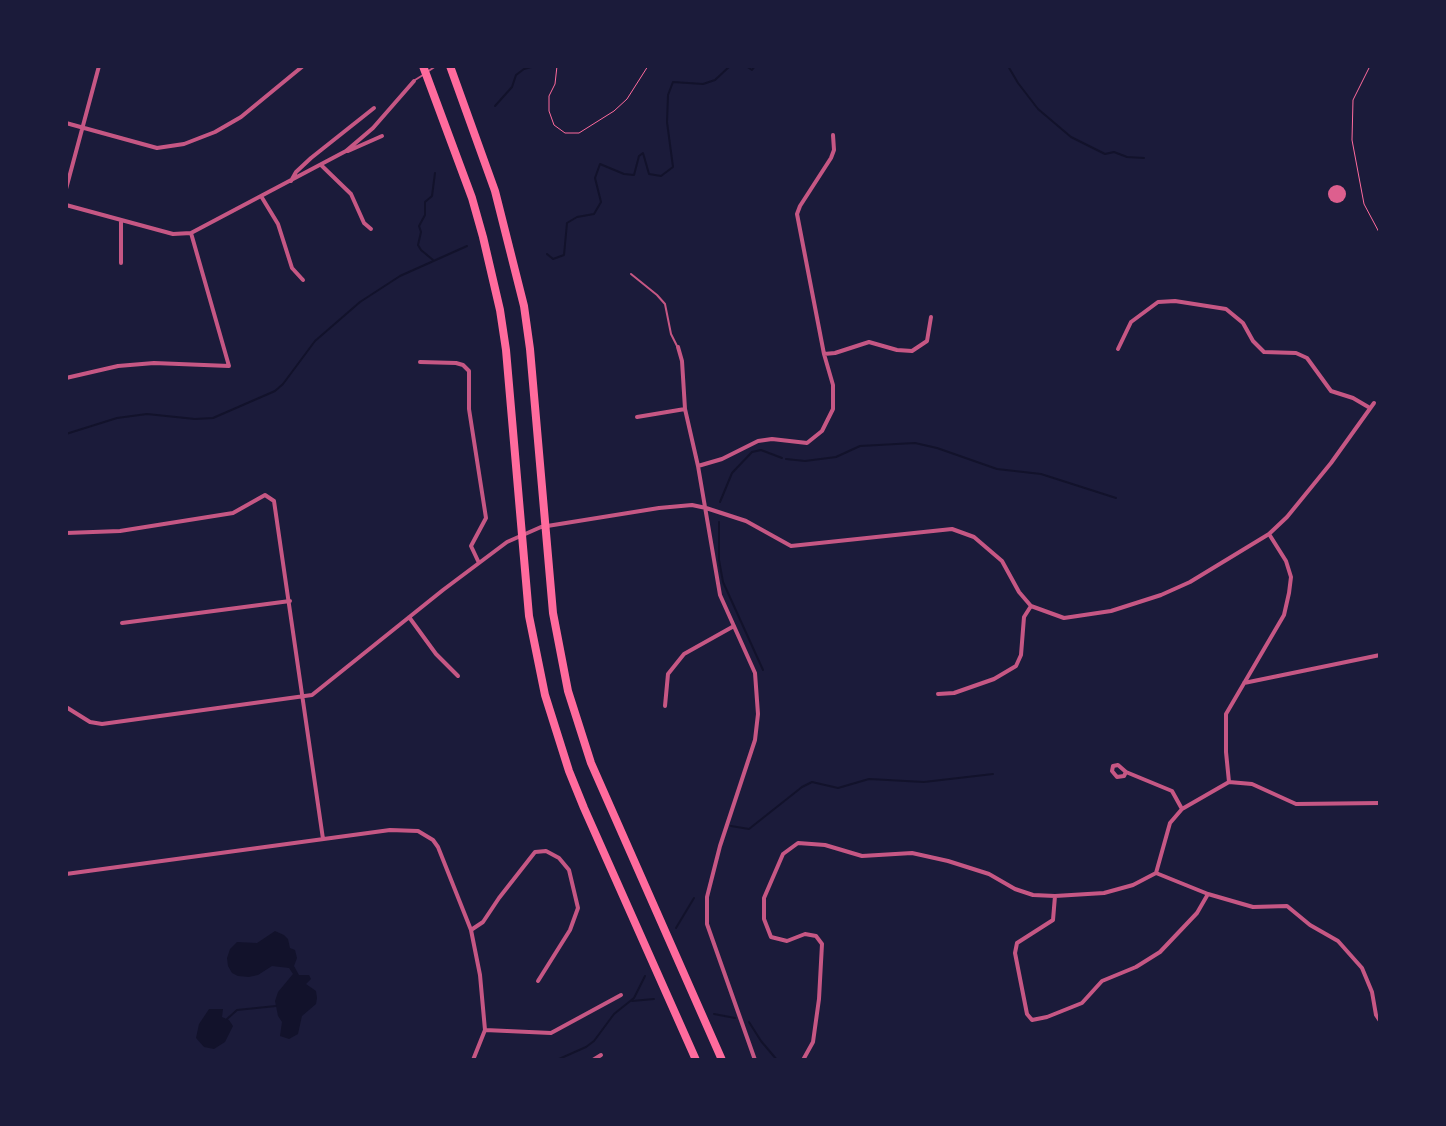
<!DOCTYPE html>
<html>
<head>
<meta charset="utf-8">
<style>
	body { margin:0 }
	#map { position:relative; width:1446px; height:1126px; overflow:hidden; background:#1b1b3a; font-family:Literata,serif }
	canvas { display:block }
	.frame { position:absolute; inset:0; border:68px solid #1b1b3a; pointer-events:none }
</style>
</head>
<body>
<div id="map">
<canvas width="1446" height="1126"></canvas>
<div class="frame"></div>
</div>
<script>
const ctx = document.querySelector('canvas').getContext('2d');
ctx.lineJoin = 'round';
function fill(path, color) {
  ctx.fillStyle = color;
  ctx.fill(path, 'evenodd');
}
function poly(rows) {
  const path = new Path2D();
  for (const r of rows) {
    if (r.length === 3) {
      path.moveTo(r[0] + r[2], r[1]);
      path.arc(r[0], r[1], r[2], 0, 2 * Math.PI);
      continue;
    }
    path.moveTo(r[0], r[1]);
    for (let i = 2; i < r.length; i += 2) path.lineTo(r[i], r[i + 1]);
  }
  return path;
}
function strokePath(path, color, width, dash) {
  ctx.strokeStyle = color;
  ctx.lineWidth = width;
  ctx.lineCap = dash ? 'butt' : 'round';
  ctx.setLineDash(dash || []);
  ctx.stroke(path);
}
const water = poly([
	[275,931,284,935,288,939,290,948,295,950,297,958,294,966,299,975,309,975,311,979,306,984,316,991,317,998,316,1004,302,1016,298,1034,289,1039,280,1036,282,1022,278,1016,275,1001,278,992,293,974,289,968,272,966,258,975,249,977,238,976,232,973,228,966,227,958,230,949,237,942,257,943],
	[209,1009,223,1009,222,1017,229,1020,233,1026,225,1042,214,1049,204,1047,196,1038,199,1024]
]);
const stream = poly([
	[746,66,752,70,755,66],
	[1008,66,1018,83,1038,109,1071,137,1105,154,1114,152,1127,157,1144,158],
	[495,106,512,87,516,75,524,69,535,66],
	[547,254,553,259,564,255,567,223,577,217,594,214,601,202,595,178,600,164,624,174,634,175,639,156,643,153,649,174,661,176,673,167,667,122,668,95,673,82,703,84,715,80,730,66],
	[433,260,421,250,418,245,421,232,419,226,425,215,425,202,432,196,435,173],
	[66,434,117,418,147,414,195,419,213,418,275,391,283,384,315,341,360,302,400,276,467,246],
	[786,459,805,461,836,457,860,446,915,443,937,448,997,469,1041,474,1116,498],
	[732,473,752,452,761,450,782,458],
	[720,502,732,473],
	[719,522,719,560,723,582,763,670],
	[731,826,749,829,802,787,812,782,838,788,869,779,924,782,993,774],
	[676,928,694,898],
	[632,1001,654,999],
	[714,1014,735,1018],
	[227,1019,237,1010,276,1006],
	[749,1022,761,1041,777,1060],
	[544,1060,559,1059,586,1047,594,1041,614,1014,634,998,645,976]
]);
const building = poly([
	[1337,194,9]
]);
const path = poly([
	[557,66,555,84,549,96,549,111,554,125,565,133,579,133,614,111,627,99,648,66],
	[1370,66,1353,100,1352,140,1364,204,1380,234]
]);
const service = poly([
	[427,72,436,66],
	[415,80,423,75],
	[631,274,657,295,665,304,671,334,677,346]
]);
const minor = poly([
	[149,66,161,66],
	[66,123,157,148,184,144,215,132,241,117,303,66],
	[348,151,382,136],
	[321,165,351,194,364,223,371,229],
	[291,181,296,172,311,158,374,108],
	[66,189,99,66],
	[261,196,278,224,292,268,303,280],
	[66,205,173,234,191,233,346,151,373,128,414,81],
	[121,263,121,220],
	[678,347,682,361,685,409,698,466,720,595,755,673,758,714,755,740,720,846,707,897,707,924,755,1060],
	[1118,349,1131,322,1158,302,1175,301,1226,309,1243,323,1253,341,1264,352,1296,353,1307,358,1331,391,1353,398,1370,408],
	[824,354,835,353,869,342,897,350,912,351,927,341,931,317],
	[420,362,456,363,463,365,469,371,469,409,486,518,471,546,479,563],
	[66,378,118,366,154,363,229,366,191,233],
	[637,417,685,409],
	[698,466,722,459,758,441,772,439,807,443,822,431,833,409,833,385,824,354,797,214,800,206,831,158,834,150,833,135],
	[66,533,120,531,233,513,265,495,274,501,323,839],
	[409,617,436,654,458,676],
	[122,623,290,601],
	[1244,683,1380,655],
	[938,694,954,693,994,679,1016,666,1021,655,1024,617,1031,606],
	[665,706,668,674,684,654,734,626],
	[66,707,90,722,102,724,312,695,443,590,507,542,541,527,659,508,692,505,706,508,746,521,791,546,952,529,974,537,1002,561,1019,592,1031,606,1064,618,1111,611,1161,595,1190,582,1269,534,1287,517,1331,463,1374,403],
	[1126,772,1124,776,1117,777,1112,771,1113,766,1118,765,1126,772,1172,791,1182,809],
	[1229,782,1226,752,1226,714,1284,615,1289,593,1291,577,1286,561,1269,534],
	[1156,873,1208,894,1253,907,1287,906,1310,925,1338,941,1362,968,1372,992,1376,1015,1380,1021],
	[66,874,390,830,418,831,433,840,438,847,471,930,480,975,485,1030,473,1060],
	[1055,896,1053,920,1017,943,1015,953,1027,1014,1032,1020,1047,1017,1082,1003,1102,981,1136,967,1160,952,1197,913,1208,894],
	[471,930,483,922,499,898,535,852,546,851,559,858,569,870,578,908,570,930,538,981],
	[485,1030,551,1033,621,995],
	[593,1060,601,1055],
	[803,1060,813,1042,819,999,822,944,816,936,805,934,787,941,771,937,764,919,764,898,783,854,798,843,825,845,862,856,912,853,948,861,989,874,1015,889,1033,895,1055,896,1104,893,1133,885,1156,873,1170,823,1182,809,1229,782,1252,784,1296,804,1380,803]
]);
const motorway = poly([
	[423,66,472,198,483,237,500,310,506,350,529,616,545,695,569,771,584,808,696,1060],
	[450,66,495,191,524,306,530,349,553,613,568,691,591,763,722,1060]
]);
fill(water, '#12122b');
strokePath(stream, '#12122b', 2);
fill(building, '#dd5f8e');
strokePath(path, '#ff6b9d', 1);
strokePath(service, '#c65784', 2);
strokePath(minor, '#c65784', 4);
strokePath(motorway, '#ff6b9d', 8);
</script>
</body>
</html>
